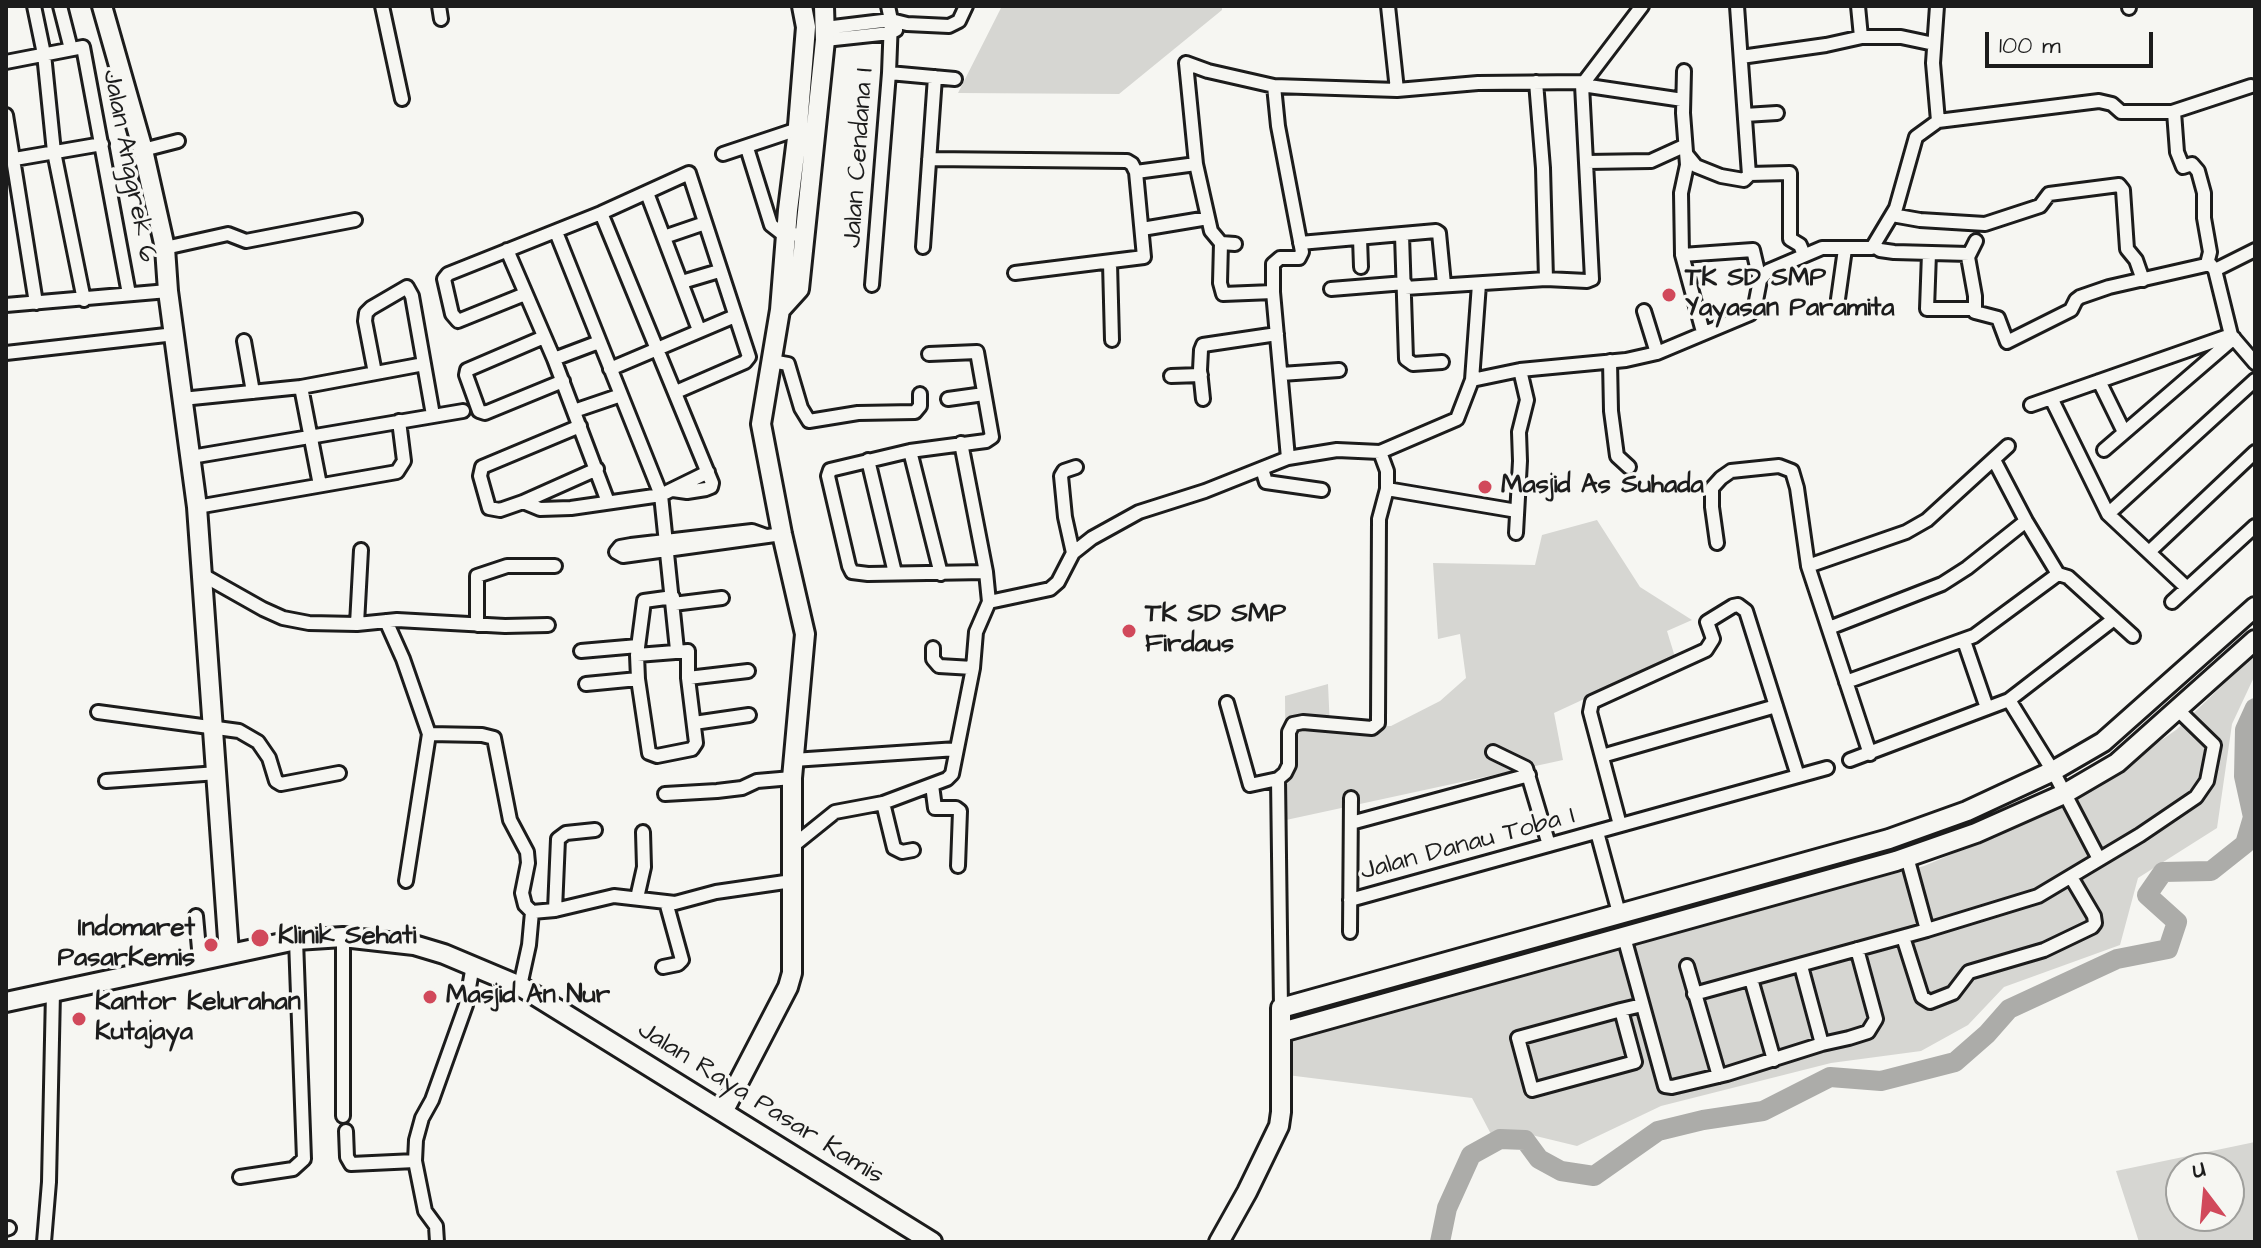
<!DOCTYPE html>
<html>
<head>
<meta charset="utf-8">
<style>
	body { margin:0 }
	#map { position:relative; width:2261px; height:1248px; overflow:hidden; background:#f6f6f2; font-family:"Architects Daughter",sans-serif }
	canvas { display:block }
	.frame { position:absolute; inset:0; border:8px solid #1c1c1c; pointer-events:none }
	.north { position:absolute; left:2165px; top:1152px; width:80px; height:80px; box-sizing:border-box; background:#f6f6f2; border:2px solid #9f9f9c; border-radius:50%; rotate:344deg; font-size:22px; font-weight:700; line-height:32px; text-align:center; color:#1c1c1c }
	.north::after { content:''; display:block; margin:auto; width:28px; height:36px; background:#d1495b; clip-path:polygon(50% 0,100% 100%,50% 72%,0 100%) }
	.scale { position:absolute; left:1985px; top:32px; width:168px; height:36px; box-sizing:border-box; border:4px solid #1c1c1c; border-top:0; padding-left:10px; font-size:24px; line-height:28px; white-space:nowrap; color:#1c1c1c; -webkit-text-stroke:6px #f6f6f2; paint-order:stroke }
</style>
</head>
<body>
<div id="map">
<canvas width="2261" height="1248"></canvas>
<div class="frame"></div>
<div class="north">U</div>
<div class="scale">100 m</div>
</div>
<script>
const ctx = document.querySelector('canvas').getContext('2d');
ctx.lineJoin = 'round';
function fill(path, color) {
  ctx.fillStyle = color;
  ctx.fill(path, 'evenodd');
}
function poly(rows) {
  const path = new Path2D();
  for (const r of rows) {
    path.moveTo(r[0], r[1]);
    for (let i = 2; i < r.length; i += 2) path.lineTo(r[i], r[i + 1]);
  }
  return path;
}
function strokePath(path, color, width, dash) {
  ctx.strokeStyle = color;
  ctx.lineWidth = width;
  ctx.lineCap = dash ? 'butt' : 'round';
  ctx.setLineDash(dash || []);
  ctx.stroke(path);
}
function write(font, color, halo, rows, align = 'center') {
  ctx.font = font + ' "Architects Daughter",sans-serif';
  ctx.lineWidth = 7;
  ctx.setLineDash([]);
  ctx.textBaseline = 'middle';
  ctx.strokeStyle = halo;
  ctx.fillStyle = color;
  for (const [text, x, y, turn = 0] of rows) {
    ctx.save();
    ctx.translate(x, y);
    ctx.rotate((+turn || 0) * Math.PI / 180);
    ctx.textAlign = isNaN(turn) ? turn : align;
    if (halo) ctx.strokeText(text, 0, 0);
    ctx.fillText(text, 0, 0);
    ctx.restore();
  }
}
const green = poly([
	[1002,6,1222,6,1222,10,1119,94,958,93],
	[1597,520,1640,587,1692,620,1667,631,1675,657,1554,713,1563,760,1286,820,1285,696,1328,684,1330,728,1391,726,1440,701,1466,678,1460,634,1438,639,1433,563,1535,565,1542,535],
	[2255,654,2255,675,2232,724,2217,828,2138,878,2120,945,2004,987,1968,1025,1921,1051,1831,1063,1661,1106,1577,1146,1511,1130,1492,1136,1472,1098,1287,1075,1286,1031,1924,866,2067,805,2176,730],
	[2255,1142,2255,1242,2139,1242,2116,1171],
	[2181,1168,2229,1168,2229,1216,2181,1216]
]);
const river = poly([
	[1440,1242,1447,1208,1471,1155,1500,1139,1525,1140,1539,1159,1561,1171,1594,1176,1658,1131,1703,1120,1763,1111,1830,1077,1881,1081,1955,1062,1987,1034,2009,1009,2117,959,2168,949,2177,922,2147,895,2163,872,2211,871,2245,844,2253,817,2244,776,2245,730,2255,708]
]);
const street = poly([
	[34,6,44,54,54,152,84,300],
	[60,6,71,49],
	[382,6,402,99],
	[439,6,441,19],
	[1388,6,1397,90],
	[1858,6,1861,37],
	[2129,6,2129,8],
	[825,28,891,20,907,24,949,26,959,21,966,6],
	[825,40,890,33,896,30],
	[1741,57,1826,45,1862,37,1901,37,1934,44],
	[6,62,83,47,129,294],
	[1684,71,1683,113,1687,165,1681,193,1682,255,1703,332],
	[889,73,955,79],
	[1536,82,1543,168,1546,279],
	[1582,85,1683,100],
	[1274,86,1278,126,1302,252,1299,258,1280,258,1273,264,1273,292,1288,458],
	[2174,112,2177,152,2183,167,2192,164,2198,171,2204,193,2204,218,2210,252,2207,264],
	[6,115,36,303],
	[1745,115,1777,113],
	[1938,121,2099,101,2112,104,2121,112,2172,112,2251,86],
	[747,148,771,225,780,232,805,236],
	[143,150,178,141],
	[723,154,798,129],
	[1687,155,1696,166,1721,176,1744,180,1749,175,1737,6],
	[929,159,1127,161,1132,164,1136,172,1144,257,1015,273],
	[9,160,102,144],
	[1587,162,1651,161,1684,146],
	[1136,172,1196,164],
	[1749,174,1790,173,1790,239,1800,245,1804,255],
	[647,193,699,330],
	[601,213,712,483,711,487,706,489,687,492,673,490],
	[1892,215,1920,220,1985,224,2040,206,2049,194,2119,185,2123,190,2127,249,2136,260,2143,280],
	[1142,229,1208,218],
	[556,232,661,495,677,650],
	[1402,235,1406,359,1413,364,1442,362],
	[664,237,705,223],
	[1360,238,1361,267],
	[1976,241,1968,257,1975,296,1975,312,1998,318,2007,342,2071,310,2076,300,2080,297,2109,287,2210,264,2215,270,2231,335,2255,363],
	[1221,243,1220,283,1223,294,1273,292],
	[1300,243,1436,231,1439,233,1444,284],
	[1235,244,1221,243,1211,231,1196,164,1186,63,1208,71,1274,86,1397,90,1478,83,1584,82],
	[1874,246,1880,250,1894,252,1969,254],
	[923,247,935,77],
	[165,248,228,234,246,241,355,220],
	[507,250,554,359,608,502],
	[1929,253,1927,309,1975,309],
	[1682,255,1753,250,1760,280],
	[1110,263,1112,340],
	[2215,270,2255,250],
	[682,282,719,271],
	[872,285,889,73,891,20,888,6],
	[1405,288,1546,279,1587,281,1592,279,1582,85,1642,6],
	[1331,289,1405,283],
	[525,294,458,321,452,314,444,279,448,274,601,213,689,173,749,357,745,362,676,392],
	[1838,299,1845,249],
	[6,305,168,291],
	[1644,311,1657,353],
	[544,337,467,370,466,375,479,411,485,413,563,381],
	[244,341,253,392],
	[6,353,175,334],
	[929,354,977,352,992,437,986,441,910,451,830,470,828,476,849,566,852,572,868,574,986,572],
	[554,359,599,342],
	[771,361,788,364,801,408,809,421,858,413,915,412,920,406,920,394],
	[1610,361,1611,411,1617,456,1629,467],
	[610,369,735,316],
	[375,373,365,321,366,313,371,308,407,287,412,296,433,415],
	[1281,374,1339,370],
	[1171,376,1201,375],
	[1472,380,1520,370,1626,360,1657,353,1750,314,1755,306,1760,280,1768,271,1822,248,1872,248,1896,208,1916,137,1938,121,1933,63,1937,6],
	[2099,381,2124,432],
	[301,387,320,485],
	[2051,398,2108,514,2187,588],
	[182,399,301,387,424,364],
	[948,399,984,394],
	[1203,399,1200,370,1201,350,1203,345,1277,334],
	[2031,405,2231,335],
	[574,411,621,395],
	[580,426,482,467,480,476,489,508,500,510,523,502,597,469],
	[961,443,986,572,989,602],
	[2104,450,2234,338],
	[910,451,941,574],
	[1380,452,1387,471,1387,489,1517,511],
	[191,457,463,411],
	[868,460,895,573],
	[1994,460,2026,521,2058,574],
	[1262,469,1266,482,1322,490],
	[523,502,540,509,571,508,661,495,708,472],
	[197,507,397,472,404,461,399,421],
	[2108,514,2255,380],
	[1516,533,1520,461,1519,432,1527,400,1520,370],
	[766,536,752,531,631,545,620,547,616,552,623,556,782,534],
	[1717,543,1712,507,1712,488,1721,478,1731,471,1779,466,1792,471,1797,488,1808,566,1870,754],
	[2149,552,2255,452],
	[1073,553,1065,517,1061,476,1064,471,1076,467],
	[1808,566,1906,532,1927,520,2008,446],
	[201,574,263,609,283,618,309,623,357,624,397,620,505,626,548,625],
	[989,602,1050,589,1058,582,1073,553,1092,538,1139,512,1205,491,1288,458,1337,450,1380,452,1457,419,1472,380,1479,284],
	[2172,602,2255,526],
	[673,604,722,598],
	[386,621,403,659,429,734,406,881],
	[357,624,361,550],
	[477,625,477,576,507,566,555,566],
	[1829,628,1942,584,1967,568,2026,521],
	[1964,641,1987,708],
	[933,648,933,659,939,666,973,668],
	[581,651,638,646],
	[637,655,688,651,688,678,696,743,692,749,657,756,649,753,638,679,637,655,644,601,673,597],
	[688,678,748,671],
	[1846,682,1974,636,2058,574,2068,577,2133,636],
	[586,684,638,679],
	[2009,700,2053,771,2099,859],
	[1227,703,1250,785,1278,779,1281,1008],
	[98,712,239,731,258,742,269,758,276,781,281,784,339,773],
	[694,723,749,715],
	[429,734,482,735,494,738,510,820,527,852,528,863,522,893,525,905,532,912,555,910,614,896,675,903,716,892,792,881],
	[1493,752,1526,768,1549,845],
	[1602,756,1776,706],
	[793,760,957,749],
	[1850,760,2009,700,2114,619],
	[1278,779,1285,773,1289,765,1289,732,1293,724,1303,722,1372,728,1378,723,1379,519,1387,489],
	[106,781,218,773],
	[932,785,935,808,956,808,960,811,958,866],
	[665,794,717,791,742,788,757,781,792,778],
	[883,803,894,848,902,852,913,850],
	[1351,823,1529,775],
	[1620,825,1590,712,1592,702,1706,650,1713,639,1707,622,1733,606,1738,605,1746,611,1798,776],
	[1597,832,1619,913],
	[794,845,835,812,883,803,947,779,952,774,973,668,976,632,989,602],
	[637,898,644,867,643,832],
	[1350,900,1827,768],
	[555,910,558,839,566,833,595,830],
	[196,916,200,960],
	[1927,930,2038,896,2140,835,2196,797,2207,781,2214,745,2178,710],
	[1350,932,1351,798],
	[343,937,343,1116],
	[1624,937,1665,1086,1672,1087,1727,1074,1822,1044],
	[1903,937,1922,997,1930,1002,1953,993,1969,972,2044,950,2092,927,2095,923,2094,916,2071,877],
	[1687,966,1719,1076],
	[1801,966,1822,1044,1849,1038,1868,1032,1876,1019,1857,949],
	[663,967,678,964,682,960,666,902],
	[1751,979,1774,1060],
	[520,986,529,945,532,912],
	[1694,994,1927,930,1907,857],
	[1621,1010,1635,1062,1532,1090,1518,1038,1621,1010,1642,1005],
	[346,1131,347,1157,351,1164,415,1161],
	[240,1177,293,1169,304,1159,296,940],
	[6,1229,9,1228],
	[44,1242,49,1182,53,992],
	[437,1242,436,1226,425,1211,415,1161,416,1140,422,1118,432,1100,466,1005,473,965]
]);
const secondary = poly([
	[102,6,143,150,165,248,168,291,197,507,229,953],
	[780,310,799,289,825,40,824,6],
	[6,1002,296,940,343,937,414,945,444,954,520,986,932,1242],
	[1282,1032,1896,861,1976,833,2064,794,2117,763,2255,640],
	[723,1112,788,987,792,973,792,778,805,634,782,534,761,424,780,310,788,210,797,138,806,27,802,6],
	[1219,1242,1247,1192,1279,1126,1281,1112,1281,1008,1889,839,1967,811,2053,771,2103,742,2255,607]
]);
const markers = [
	[1669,295,8,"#d1495b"],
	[1485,487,8,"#d1495b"],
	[1129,631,8,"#d1495b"],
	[260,938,10,"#d1495b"],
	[211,945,8,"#d1495b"],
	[430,997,8,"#d1495b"],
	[79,1019,8,"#d1495b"]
];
const streetNames = [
	["Jalan Cendana I",860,158,-86],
	["Jalan Anggrek 6",128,166,79],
	["Jalan Danau Toba I",1468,845,-15],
	["Jalan Raya Pasar Kamis",760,1104,32]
];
const poiNames = [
	["TK SD SMP",1685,280],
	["Yayasan Paramita",1685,310],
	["Masjid As Suhada",1501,487],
	["TK SD SMP",1145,616],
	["Firdaus",1145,646],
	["Indomaret",195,930,"right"],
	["PasarKemis",195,960,"right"],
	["Klinik Sehati",278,938],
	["Masjid An Nur",446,997],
	["Kantor Kelurahan",95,1004],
	["Kutajaya",95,1034]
];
fill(green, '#d6d6d2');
strokePath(river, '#acaca9', 20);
strokePath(street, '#1c1c1c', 18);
strokePath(secondary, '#1c1c1c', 24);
strokePath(street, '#f6f6f2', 12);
strokePath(secondary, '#f6f6f2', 18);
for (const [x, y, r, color] of markers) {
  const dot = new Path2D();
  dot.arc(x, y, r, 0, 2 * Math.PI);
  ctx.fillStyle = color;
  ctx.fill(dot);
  strokePath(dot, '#f6f6f2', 3);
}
write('26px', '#1c1c1c', '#f6f6f2', streetNames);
write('bold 26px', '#1c1c1c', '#f6f6f2', poiNames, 'left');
</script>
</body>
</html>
